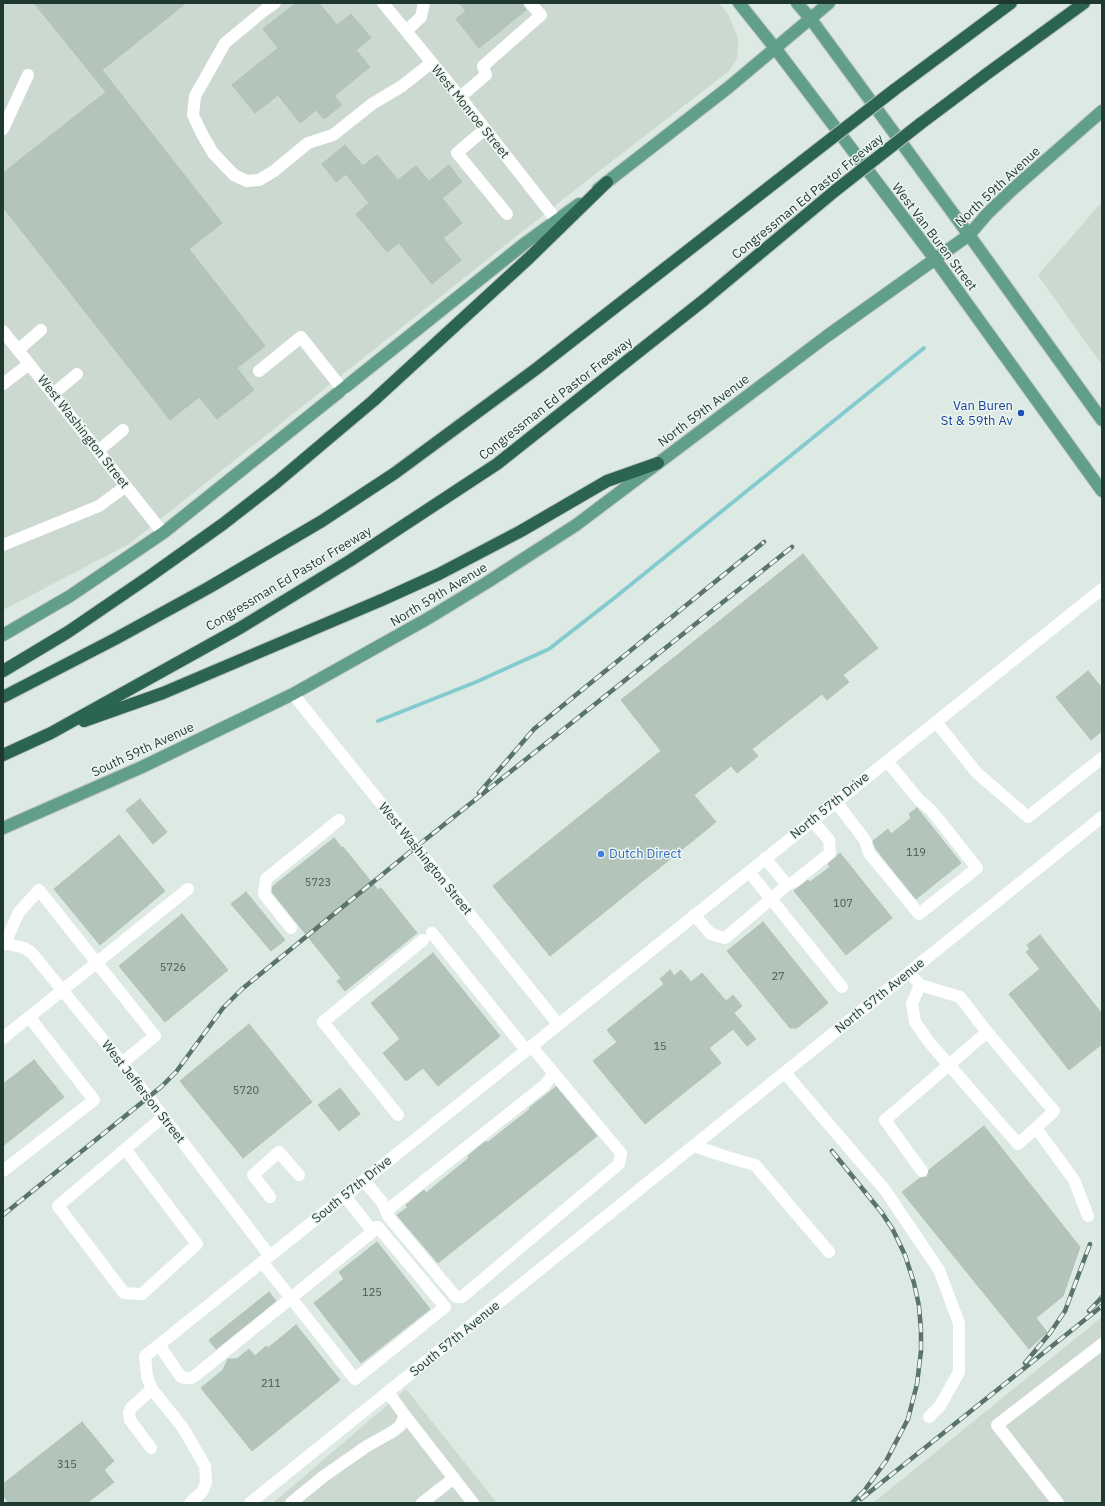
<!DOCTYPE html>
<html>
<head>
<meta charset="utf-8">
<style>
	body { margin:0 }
	#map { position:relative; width:1105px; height:1506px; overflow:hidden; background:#dde9e3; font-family:"IBM Plex Sans",sans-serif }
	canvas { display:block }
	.frame { position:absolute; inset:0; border:4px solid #1f382f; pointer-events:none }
</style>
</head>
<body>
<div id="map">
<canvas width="1105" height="1506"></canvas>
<div class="frame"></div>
</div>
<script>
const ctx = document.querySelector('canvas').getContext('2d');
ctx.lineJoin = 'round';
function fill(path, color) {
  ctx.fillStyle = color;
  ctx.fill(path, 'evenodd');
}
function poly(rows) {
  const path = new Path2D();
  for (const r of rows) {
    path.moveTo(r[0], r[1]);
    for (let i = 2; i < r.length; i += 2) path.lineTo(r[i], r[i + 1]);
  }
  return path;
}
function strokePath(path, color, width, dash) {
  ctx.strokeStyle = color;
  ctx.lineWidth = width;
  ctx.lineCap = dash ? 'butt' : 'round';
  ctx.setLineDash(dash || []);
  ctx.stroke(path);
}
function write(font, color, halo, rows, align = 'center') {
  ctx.font = font + ' "IBM Plex Sans",sans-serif';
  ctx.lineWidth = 3;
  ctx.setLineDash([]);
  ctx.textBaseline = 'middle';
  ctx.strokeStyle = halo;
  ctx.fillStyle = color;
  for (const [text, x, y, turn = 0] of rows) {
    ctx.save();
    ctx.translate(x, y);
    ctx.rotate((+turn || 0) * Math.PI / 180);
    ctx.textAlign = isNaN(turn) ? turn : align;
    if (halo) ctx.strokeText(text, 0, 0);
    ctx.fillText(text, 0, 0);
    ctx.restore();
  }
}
const built = poly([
	[3,3,719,3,728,14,734,28,738,39,738,50,737,58,729,71,581,185,129,544,3,610],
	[1102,202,1102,365,1038,275],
	[1102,1317,1102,1503,873,1503],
	[406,1389,497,1503,273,1503]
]);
const stream = poly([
	[378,721,476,682,549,649,613,599,924,348]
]);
const building = poly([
	[34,3,186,3,102,70,222,223,189,249,265,346,237,368,254,390,217,419,199,397,170,420,3,207,3,173,106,92,34,3],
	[296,3,319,3,337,25,351,14,371,38,356,50,370,67,334,96,342,105,324,119,316,110,300,123,278,95,255,113,232,85,278,48,263,29,296,3],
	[459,3,521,3,526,10,479,48,456,19,466,11,459,3],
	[345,145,363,166,377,155,398,180,416,166,429,181,449,165,462,182,442,198,462,223,443,238,461,260,432,284,399,243,387,252,356,214,369,203,346,174,336,182,322,164,345,145],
	[803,554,878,648,843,675,849,682,827,700,822,694,752,749,758,756,737,773,731,766,694,795,716,822,550,956,493,886,661,751,621,700,803,554],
	[1088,671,1102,688,1102,731,1091,740,1056,697,1088,671],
	[140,799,167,832,153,844,126,810,140,799],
	[917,808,961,863,916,899,876,849,873,841,888,829,891,834,911,818,909,814,917,808],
	[119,835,165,891,100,945,54,889,119,835],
	[334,838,342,848,343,847,378,890,381,888,417,933,345,991,337,981,341,978,272,892,273,886,334,838],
	[840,853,892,918,846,955,794,891,808,880,810,882,830,867,828,864,840,853],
	[246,892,285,940,271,951,231,904,246,892],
	[182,914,228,970,165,1022,119,966,182,914],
	[763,922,828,1003,797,1028,790,1028,727,951,763,922],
	[1040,935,1102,1014,1102,1044,1069,1070,1009,994,1040,969,1026,952,1030,949,1027,945,1040,935],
	[433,953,500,1036,438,1086,423,1068,406,1081,383,1053,400,1039,371,1003,433,953],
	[670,970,674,976,681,970,691,982,702,973,726,1001,733,995,742,1006,734,1013,756,1039,747,1046,733,1029,709,1048,721,1063,645,1124,593,1061,617,1042,607,1030,664,984,660,979,670,970],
	[249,1024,312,1102,243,1158,180,1081,249,1024],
	[34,1060,64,1097,3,1146,3,1084,34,1060],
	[556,1087,597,1136,438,1263,397,1215,408,1207,406,1205,424,1190,426,1193,469,1158,468,1156,486,1141,487,1143,530,1109,529,1108,556,1087],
	[340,1088,360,1114,339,1131,318,1105,340,1088],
	[984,1126,1080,1247,1063,1296,1036,1318,1047,1332,1029,1349,902,1192,920,1178,927,1177,929,1170,984,1126],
	[377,1242,430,1309,361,1363,314,1303,344,1279,339,1272,377,1242],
	[269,1292,276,1301,216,1349,209,1340,269,1292],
	[296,1325,340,1380,252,1451,201,1388,223,1370,228,1359,237,1359,249,1349,255,1356,266,1346,268,1348,296,1325],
	[82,1422,114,1461,104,1470,114,1482,87,1503,9,1503,3,1496,3,1484,82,1422]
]);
const minor = poly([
	[275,3,266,9,225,43,195,96,193,115,202,134,213,153,234,175,247,181,259,180,274,171,308,143,333,135,372,104,402,86,431,63],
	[383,3,460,97,557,221],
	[406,31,421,17,424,3],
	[460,97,486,75,483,66,541,15,530,3],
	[3,129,28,75],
	[485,129,457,153,507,214],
	[3,331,163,533],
	[18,350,41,330],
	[259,371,301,337,343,390],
	[3,384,29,364],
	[53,394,77,374],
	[98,451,123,430],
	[3,545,99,506,126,486],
	[293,694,558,1024],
	[936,722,977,773,1028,817,1102,758],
	[836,802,865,840,869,853,919,914,977,868,931,810,919,800,887,761],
	[765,858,787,885,795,881,830,853,829,840,812,820],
	[787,885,771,899,842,987],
	[694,915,711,934,725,938,771,899,749,872],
	[291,928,264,894,266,879,339,820],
	[432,933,526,1050],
	[5,943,24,948,31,952,122,1063,270,1256],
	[3,945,5,943,19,912,39,890,155,1036,122,1063],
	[915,979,920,985,912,1004,915,1022,929,1042,949,1065,885,1120,922,1171],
	[920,985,960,997,987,1032,949,1065,1018,1144,1036,1128,1074,1180,1088,1216],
	[987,1032,1054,1111,1036,1128],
	[3,1038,188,889],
	[785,1073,885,1190,939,1270,959,1323,959,1372,940,1406,929,1417],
	[398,1115,323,1022,423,940],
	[694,1146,727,1157,755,1165,829,1252],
	[125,1149,197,1244,142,1294,124,1293,58,1206,163,1117],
	[3,1171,94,1100,30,1018],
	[364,1181,382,1202,388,1216,456,1297,462,1297,619,1164,621,1153,531,1046],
	[345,1196,370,1228,378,1227,445,1307,355,1379,291,1298,378,1227],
	[270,1197,253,1175,279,1152,299,1175],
	[386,1211,545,1085,554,1073],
	[159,1345,181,1377,186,1378,191,1378,196,1375,291,1298,262,1262],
	[403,1413,473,1503],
	[151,1448,130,1420,129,1413,131,1408,152,1389],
	[190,1503,202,1492,206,1483,205,1466,183,1428,152,1389,147,1377,145,1356,1102,589],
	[250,1503,1102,817],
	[291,1503,324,1476,367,1446,392,1432,400,1426,404,1418,403,1413,388,1392],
	[422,1503,454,1478],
	[1058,1503,997,1425,1102,1344]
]);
const major = poly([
	[739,3,775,48,935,259,1102,491],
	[797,3,810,18,969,235,1102,420],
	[598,189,729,87,829,3],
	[3,635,70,596,163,533,524,244,579,204],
	[3,828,142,767,293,694,427,619,486,583,576,525,827,336,969,235,987,214,1013,189,1102,111]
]);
const highway = poly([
	[894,90,1011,3],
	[920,124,988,73,1084,3],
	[3,671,68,632,150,576,223,524,277,482,373,401,529,258,607,182],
	[3,697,115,639,208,588,322,521,395,473,536,369,809,156],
	[84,721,163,693,384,599,439,574,521,531,607,481,658,463],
	[3,755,51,733,240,628,351,560,497,464,704,300,836,190]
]);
const rail = poly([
	[479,793,534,729,764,542],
	[832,1151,882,1213,893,1230,905,1255,914,1283,919,1306,921,1330,921,1351,917,1384,908,1419,886,1461,864,1491,852,1503],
	[3,1215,161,1087,176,1072,223,1008,242,989,416,847,792,547],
	[1089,1311,1102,1297],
	[1025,1363,1050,1333,1065,1311,1090,1244],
	[861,1499,1102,1306]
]);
const highwayBridge = poly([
	[809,156,894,90],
	[836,190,920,124]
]);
const markers = [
	[1021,413,4,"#1a4fb4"],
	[601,854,4,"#3f7fe0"]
];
const numberNames = [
	["119",916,853],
	["5723",318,883],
	["107",843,904],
	["5726",173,968],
	["27",778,977],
	["15",660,1047],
	["5720",246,1091],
	["125",372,1293],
	["211",271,1384],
	["315",67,1465]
];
const streetNames = [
	["West Monroe Street",470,112,51],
	["North 59th Avenue",998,187,-43],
	["Congressman Ed Pastor Freeway",808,197,-39],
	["West Van Buren Street",934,237,53],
	["Congressman Ed Pastor Freeway",556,399,-38],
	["North 59th Avenue",704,411,-37],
	["West Washington Street",83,432,52],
	["Congressman Ed Pastor Freeway",289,579,-31],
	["North 59th Avenue",439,595,-31],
	["South 59th Avenue",143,750,-25],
	["North 57th Drive",830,806,-39],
	["West Washington Street",425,859,51],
	["North 57th Avenue",880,996,-39],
	["West Jefferson Street",143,1092,52],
	["South 57th Drive",352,1190,-39],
	["South 57th Avenue",455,1339,-39]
];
const transitNames = [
	["Van Buren",1013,406],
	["St & 59th Av",1013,421]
];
const shopNames = [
	["Dutch Direct",609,854]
];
fill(built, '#cbd9d1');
strokePath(stream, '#84cbcf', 4);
fill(building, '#b3c4bb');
strokePath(building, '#b0c2b9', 1);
strokePath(major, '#bcc3c1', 14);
strokePath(highway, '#bcc3c1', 14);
strokePath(minor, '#fff', 12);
strokePath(major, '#619f89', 12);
strokePath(highway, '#2b6453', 12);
strokePath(rail, '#59746a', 4.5);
strokePath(rail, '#edf6f1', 3, [9]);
strokePath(highwayBridge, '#bcc3c1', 14, []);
strokePath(highwayBridge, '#2b6453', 12);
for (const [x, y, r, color] of markers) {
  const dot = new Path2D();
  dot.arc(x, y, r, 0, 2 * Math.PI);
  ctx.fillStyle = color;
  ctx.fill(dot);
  strokePath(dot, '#edf6f1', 1.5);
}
write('11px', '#445b52', null, numberNames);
write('13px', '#1f382f', '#edf6f1', streetNames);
write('13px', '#164399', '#edf6f1', transitNames, 'right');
write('13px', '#366cbe', '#edf6f1', shopNames, 'left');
</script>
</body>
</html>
